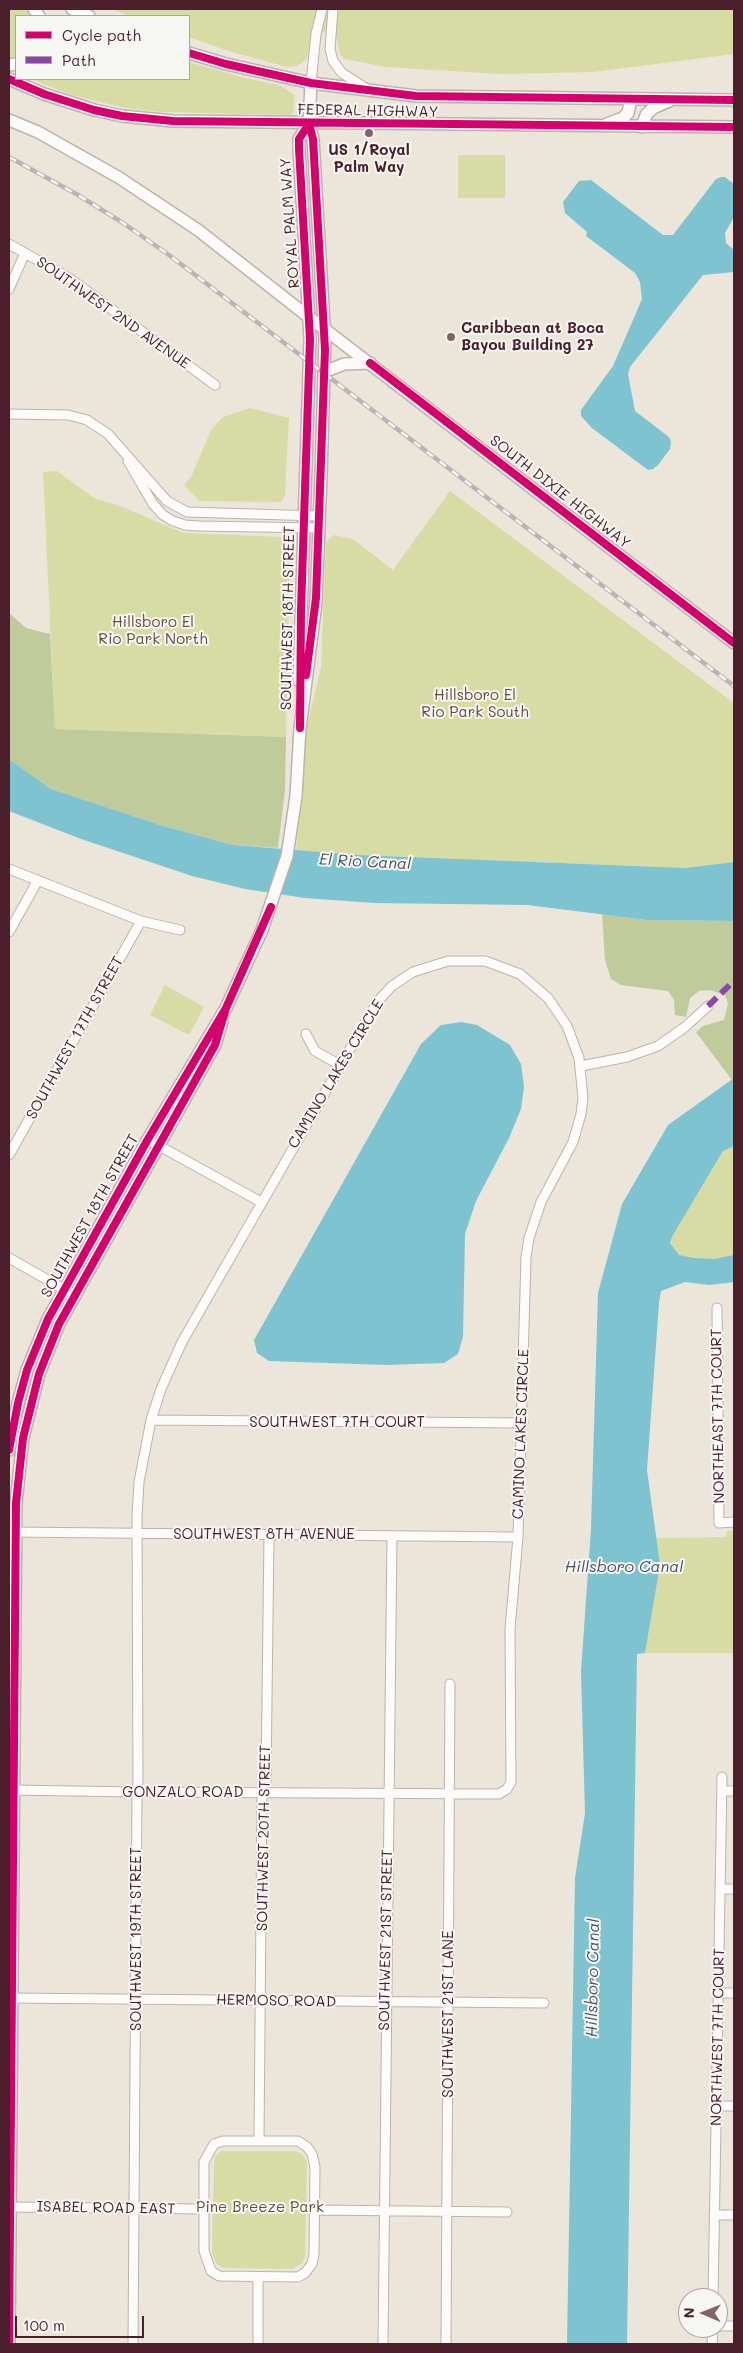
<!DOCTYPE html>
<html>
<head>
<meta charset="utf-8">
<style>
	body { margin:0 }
	#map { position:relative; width:743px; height:2353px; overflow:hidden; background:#ece5da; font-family:Mali,sans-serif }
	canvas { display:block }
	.frame { position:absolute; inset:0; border:10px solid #4a1f2b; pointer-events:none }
	.legend { position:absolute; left:15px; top:15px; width:175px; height:65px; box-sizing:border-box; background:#f6f6f2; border:1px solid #b1a0a2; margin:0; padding:6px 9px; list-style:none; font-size:15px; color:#4a1f2b }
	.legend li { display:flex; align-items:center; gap:10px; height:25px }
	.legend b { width:25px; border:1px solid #b1a0a2 }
	.north { position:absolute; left:678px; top:2288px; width:50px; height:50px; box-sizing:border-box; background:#f6f6f2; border:1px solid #b1a0a2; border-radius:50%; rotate:271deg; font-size:14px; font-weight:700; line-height:20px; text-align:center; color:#4a1f2b }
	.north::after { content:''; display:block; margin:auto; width:18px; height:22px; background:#836468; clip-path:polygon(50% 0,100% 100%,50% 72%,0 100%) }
	.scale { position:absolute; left:15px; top:2316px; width:129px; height:22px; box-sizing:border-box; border:2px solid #4a1f2b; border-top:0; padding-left:6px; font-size:15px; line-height:18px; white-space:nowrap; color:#4a1f2b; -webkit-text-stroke:4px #f6f6f2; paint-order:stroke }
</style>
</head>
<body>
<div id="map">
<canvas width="743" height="2353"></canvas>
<div class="frame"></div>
<ul class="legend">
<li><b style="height:6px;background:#d6006c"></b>Cycle path</li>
<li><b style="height:6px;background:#8e44ad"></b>Path</li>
</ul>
<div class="north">N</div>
<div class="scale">100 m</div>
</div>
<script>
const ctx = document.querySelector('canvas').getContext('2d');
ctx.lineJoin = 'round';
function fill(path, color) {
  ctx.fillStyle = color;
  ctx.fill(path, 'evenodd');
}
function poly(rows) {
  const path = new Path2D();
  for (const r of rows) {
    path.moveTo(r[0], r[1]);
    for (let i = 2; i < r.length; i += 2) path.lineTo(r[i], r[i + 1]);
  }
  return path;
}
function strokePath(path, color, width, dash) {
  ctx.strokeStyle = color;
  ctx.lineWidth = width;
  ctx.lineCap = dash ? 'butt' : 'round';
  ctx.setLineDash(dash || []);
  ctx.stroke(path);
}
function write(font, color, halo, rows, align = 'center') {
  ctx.font = font + ' Mali,sans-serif';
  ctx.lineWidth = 4;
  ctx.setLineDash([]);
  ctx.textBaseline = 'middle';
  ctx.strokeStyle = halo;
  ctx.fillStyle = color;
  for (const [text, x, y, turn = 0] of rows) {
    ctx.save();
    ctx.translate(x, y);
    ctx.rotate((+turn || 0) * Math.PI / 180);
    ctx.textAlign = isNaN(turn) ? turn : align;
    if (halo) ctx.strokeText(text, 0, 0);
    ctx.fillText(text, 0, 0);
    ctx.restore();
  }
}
const green = poly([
	[9,9,29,9,35,16,16,16,16,57,9,59],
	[112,9,316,9,337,13,338,9,734,9,734,54,593,72,499,74,386,67,345,59,340,55,336,35,313,30,307,59,297,66,287,67,228,51,189,37,189,16,129,16],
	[189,62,241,77,279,85,295,95,293,113,291,115,162,112,125,108,71,95,31,79,189,79],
	[458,155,505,155,505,198,458,198],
	[250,408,289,418,285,494,283,500,279,502,199,501,184,485,192,475,211,430,223,417],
	[57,471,94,498,123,507,183,533,282,537,290,542,286,737,55,729,43,472],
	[450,491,734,703,734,862,685,868,359,855,296,850,302,800,307,725,321,668,326,542,334,535,353,539,393,570],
	[165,985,204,1007,189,1035,150,1015],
	[734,1146,734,1264,665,1264,673,1235,723,1151],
	[727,1531,734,1531,734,1653,645,1653,660,1565,656,1538,726,1537],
	[222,2151,295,2151,302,2154,307,2162,305,2257,302,2263,293,2269,223,2268,216,2263,212,2253,214,2160,216,2155]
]);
const forest = poly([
	[9,613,26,628,50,634,55,729,286,737,285,790,278,848,233,845,160,825,51,789,9,759],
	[602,914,647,920,734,921,734,1078,732,1080,696,1032,703,1026,724,1020,728,1004,725,995,710,990,699,991,690,998,686,1017,675,1015,674,1000,668,991,621,985,611,979,605,960]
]);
const water = poly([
	[721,177,725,177,734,184,734,217,725,233,726,243,734,250,734,272,703,275,630,367,628,374,635,411,669,437,671,442,670,449,658,465,653,469,648,470,592,428,581,416,581,410,613,366,627,334,642,299,640,282,635,273,586,236,587,232,565,213,563,202,579,181,591,180,663,235,673,235,716,179],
	[9,759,51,789,160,825,233,845,359,855,685,868,734,862,734,921,647,920,527,905,374,903,305,898,245,889,192,876,81,839,9,811],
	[461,1022,477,1025,510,1045,521,1064,524,1087,521,1109,509,1138,476,1201,465,1234,463,1337,458,1354,444,1363,386,1365,269,1361,257,1353,254,1340,421,1044,441,1025],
	[734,1078,734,1146,723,1151,673,1235,670,1243,679,1255,693,1258,714,1259,734,1255,734,1282,709,1285,685,1282,661,1291,659,1303,647,1470,660,1565,645,1653,637,1654,627,2344,567,2344,575,1878,585,1813,581,1671,591,1529,598,1293,622,1204,668,1125]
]);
const minor = poly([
	[333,9,330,49,333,61,342,73,367,89],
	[311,83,316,34,322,9],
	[9,244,69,278,215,385],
	[9,289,25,253],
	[9,414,68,415,87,420,108,434,167,501,187,512,319,516],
	[128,461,153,504,163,515,173,521,185,525,199,526,318,528],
	[9,869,141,921,180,930],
	[9,932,38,880],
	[306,1034,315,1051,340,1065],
	[581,1066,627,1057,658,1046,685,1027,708,1006],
	[154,1143,261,1202],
	[9,1155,141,921],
	[9,1258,74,1295],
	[717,1308,719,1523,734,1522],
	[151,1420,523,1423],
	[9,1532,518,1537],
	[9,1790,137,1792,499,1794,507,1789,511,1782,510,1629,518,1537,526,1257,529,1238,541,1202,573,1142,581,1114,583,1098,579,1058,567,1026,548,998,520,974,485,961,448,961,413,972,392,986,377,1002,182,1342,161,1389,151,1420,139,1482,137,1516,138,1781,137,1792,133,2344],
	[722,1791,734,1791],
	[720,1889,734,1889],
	[718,1993,734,1993],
	[9,1998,544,2003],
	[716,2106,734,2106],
	[259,2140,262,1792,266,1782,269,1535],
	[223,2141,298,2141,307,2147,312,2154,315,2167,314,2254,312,2264,305,2273,298,2277,219,2276,211,2271,204,2251,204,2162,214,2144,223,2141],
	[9,2207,204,2209],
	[314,2210,507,2212],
	[714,2215,734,2215],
	[713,2298,722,1777],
	[718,2326,734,2326],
	[258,2344,258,2278],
	[383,2344,392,1536],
	[446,2344,450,1684],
	[712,2344,713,2328]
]);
const major = poly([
	[34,9,39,16],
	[72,9,89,16],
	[189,53,226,64,311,83,416,96,734,100],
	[9,65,16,64],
	[9,79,44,94,94,110,122,116,173,121,734,127],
	[9,120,38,132,118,177,198,230,310,318,734,643],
	[607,124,623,118,628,113,631,99],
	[642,127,646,115,653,108,669,101],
	[324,372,344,364,370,363],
	[299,681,310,339,299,149,299,139,309,124],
	[9,1450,18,1403,27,1370,48,1319,148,1139,226,1008,262,930,287,856,296,796,300,728,316,603,321,476,325,340,313,139,309,124,311,83],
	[9,2344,16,1503,23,1438,39,1374,59,1324,215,1045,222,1022]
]);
const rail = poly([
	[9,157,78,195,123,223,169,255,734,686]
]);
const quiet = poly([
	[708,1006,734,981]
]);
const cycleway = poly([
	[189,53,226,64,311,83,416,96,734,100],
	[9,79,44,94,94,110,122,116,173,121,734,127],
	[370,363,734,643],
	[306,675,316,598,325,350,313,139,309,124],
	[300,728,301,610,310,339,299,149,299,139,309,124],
	[9,1450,18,1403,27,1370,48,1319,148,1139,226,1008,271,907],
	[9,2344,16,1503,23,1438,39,1374,59,1324,215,1045,226,1008]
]);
const markers = [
	[369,133,5,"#836468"],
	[451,337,5,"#836468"]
];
const streetNames = [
	["FEDERAL HIGHWAY",368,111,1],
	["ROYAL PALM WAY",290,223,-94],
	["SOUTHWEST 2ND AVENUE",113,313,35],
	["SOUTH DIXIE HIGHWAY",560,492,38],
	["SOUTHWEST 18TH STREET",288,618,-89],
	["SOUTHWEST 17TH STREET",75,1038,-61],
	["CAMINO LAKES CIRCLE",336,1074,-59],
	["SOUTHWEST 18TH STREET",90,1216,-61],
	["NORTHEAST 7TH COURT",718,1416,-91],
	["SOUTHWEST 7TH COURT",337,1422],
	["CAMINO LAKES CIRCLE",521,1434,-88],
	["SOUTHWEST 8TH AVENUE",264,1534],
	["GONZALO ROAD",183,1792],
	["SOUTHWEST 20TH STREET",264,1838,-89],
	["SOUTHWEST 19TH STREET",136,1939,-90],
	["SOUTHWEST 21ST STREET",386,1940,-89],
	["HERMOSO ROAD",276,2001,1],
	["SOUTHWEST 21ST LANE",448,2014,-90],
	["NORTHWEST 7TH COURT",718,2037,-89],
	["ISABEL ROAD EAST",106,2208,1]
];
const poiNames = [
	["US 1/Royal",369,150],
	["Palm Way",369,167],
	["Caribbean at Boca",461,328,"left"],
	["Bayou Building 27",461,345,"left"]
];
const parkNames = [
	["Hillsboro El",153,622],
	["Rio Park North",153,639],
	["Hillsboro El",475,695],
	["Rio Park South",475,712],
	["Pine Breeze Park",260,2207]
];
const waterNames = [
	["El Rio Canal",365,862,3],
	["Hillsboro Canal",624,1567],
	["Hillsboro Canal",593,1978,-89]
];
fill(green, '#d6dca3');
fill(forest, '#bfcb9b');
fill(water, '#7dc3d0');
strokePath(minor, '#bcb3ad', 11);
strokePath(major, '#bcb3ad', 14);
strokePath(minor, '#fcfbf9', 9);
strokePath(major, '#fcfbf9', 11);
strokePath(rail, '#bab4b4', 4.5);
strokePath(rail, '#f6f6f2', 2.5, [8]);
strokePath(quiet, '#8e44ad', 6, [12, 6]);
strokePath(cycleway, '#d6006c', 8);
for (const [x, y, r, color] of markers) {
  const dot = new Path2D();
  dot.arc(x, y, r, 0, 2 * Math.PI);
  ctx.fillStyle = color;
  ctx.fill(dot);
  strokePath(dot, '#f6f6f2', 2);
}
write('15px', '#4a1f2b', '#f6f6f2', streetNames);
write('bold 15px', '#4a1f2b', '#f6f6f2', poiNames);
write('15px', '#684c3e', '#f6f6f2', parkNames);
write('italic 16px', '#4b5463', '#f6f6f2', waterNames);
</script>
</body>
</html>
